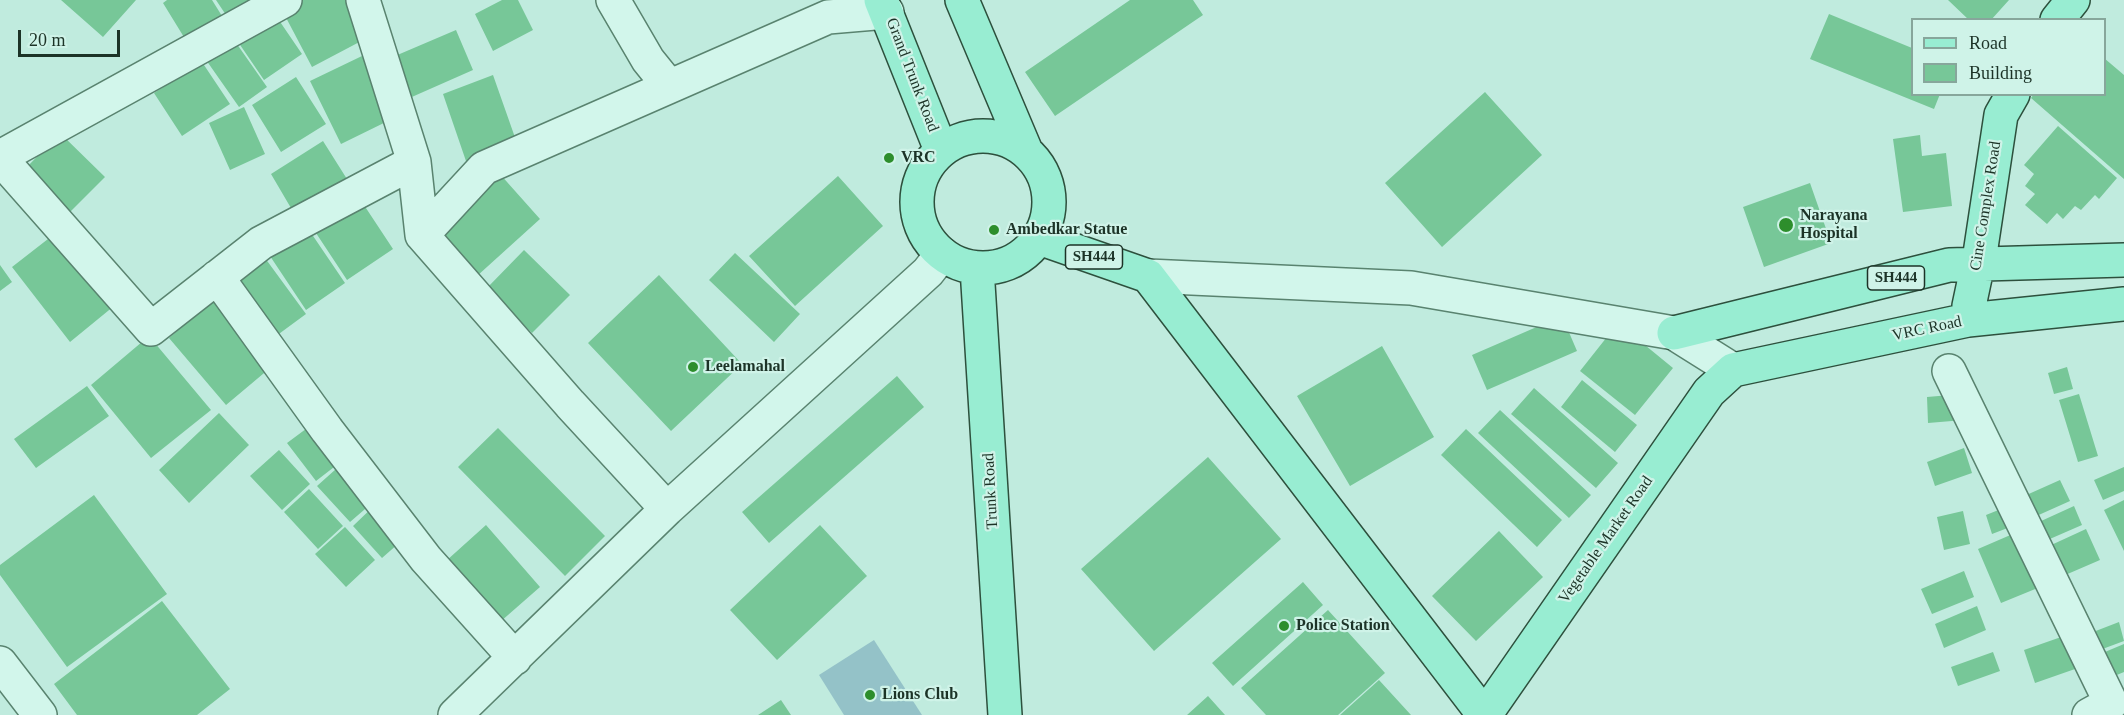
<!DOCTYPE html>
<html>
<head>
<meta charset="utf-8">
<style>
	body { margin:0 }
	#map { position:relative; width:2124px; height:715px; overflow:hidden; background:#c0ebde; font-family:Georgia,serif }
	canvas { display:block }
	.legend { position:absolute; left:1911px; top:18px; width:195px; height:78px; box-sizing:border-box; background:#cff3e8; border:2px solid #87a69b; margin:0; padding:8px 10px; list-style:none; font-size:18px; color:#1c3327 }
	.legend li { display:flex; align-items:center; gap:12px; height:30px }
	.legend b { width:30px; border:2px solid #87a69b }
	.scale { position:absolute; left:18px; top:30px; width:102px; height:27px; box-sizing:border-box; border:3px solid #1c3327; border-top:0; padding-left:8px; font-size:18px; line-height:21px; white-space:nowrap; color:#1c3327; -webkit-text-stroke:4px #cff3e8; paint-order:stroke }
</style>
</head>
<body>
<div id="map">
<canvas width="2124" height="715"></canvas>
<ul class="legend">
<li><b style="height:8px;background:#98edd2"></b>Road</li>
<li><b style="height:16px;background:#77c798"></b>Building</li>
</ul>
<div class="scale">20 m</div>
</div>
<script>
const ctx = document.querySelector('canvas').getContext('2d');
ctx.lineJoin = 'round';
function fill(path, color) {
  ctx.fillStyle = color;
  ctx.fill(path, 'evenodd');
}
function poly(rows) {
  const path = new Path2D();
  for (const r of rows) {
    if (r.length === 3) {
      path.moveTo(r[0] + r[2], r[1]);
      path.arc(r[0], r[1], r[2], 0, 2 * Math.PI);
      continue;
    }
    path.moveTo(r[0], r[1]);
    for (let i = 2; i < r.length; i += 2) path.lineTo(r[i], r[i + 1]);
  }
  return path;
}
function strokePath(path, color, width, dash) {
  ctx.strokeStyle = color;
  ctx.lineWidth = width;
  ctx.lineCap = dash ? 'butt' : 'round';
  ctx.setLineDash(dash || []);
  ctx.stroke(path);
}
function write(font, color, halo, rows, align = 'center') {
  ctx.font = font + ' Georgia,serif';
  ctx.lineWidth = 4.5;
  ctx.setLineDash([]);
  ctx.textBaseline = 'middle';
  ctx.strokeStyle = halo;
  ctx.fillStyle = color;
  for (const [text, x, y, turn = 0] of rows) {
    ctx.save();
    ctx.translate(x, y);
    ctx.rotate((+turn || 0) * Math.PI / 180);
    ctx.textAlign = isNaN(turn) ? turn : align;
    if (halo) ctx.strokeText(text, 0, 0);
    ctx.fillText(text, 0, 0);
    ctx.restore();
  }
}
const green = poly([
	[874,640,922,715,844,715,819,675]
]);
const building = poly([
	[61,0,136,0,103,37],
	[167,0,212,0,227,24,190,47,163,3],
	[216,0,256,0,228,18],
	[301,0,347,0,367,38,312,67,282,10],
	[502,0,518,0,533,30,493,51,475,14],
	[1130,0,1193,0,1203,15,1055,116,1025,72],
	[1948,0,2009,0,1991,20,1969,20],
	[272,10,302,54,264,80,234,36],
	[1829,14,1912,48,1912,94,1940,94,1934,109,1810,59],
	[456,30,473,70,405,100,388,59],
	[232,37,267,87,239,107,204,57],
	[362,56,392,119,341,144,310,81],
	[2104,58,2124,75,2124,179,2031,98,2034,94,2104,94],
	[202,62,230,104,182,136,154,93],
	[493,75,518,146,467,164,443,94],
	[296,77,326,124,281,152,252,105],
	[1485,92,1542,155,1442,247,1385,183],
	[244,107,265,154,230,170,209,123],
	[2058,126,2117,178,2099,199,2095,195,2081,210,2075,206,2063,219,2057,213,2047,224,2025,205,2035,194,2025,186,2034,174,2024,165],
	[60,133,105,177,70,212,26,168],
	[1920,135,1922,156,1946,153,1952,206,1903,212,1893,139],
	[323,141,352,187,298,220,271,174],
	[499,173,540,219,477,276,436,230],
	[838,176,883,226,795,306,749,256],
	[1810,183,1831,243,1764,267,1743,207],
	[360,199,393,249,347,280,314,230],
	[309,230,345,283,306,310,270,256],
	[57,232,114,306,70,342,12,267],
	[524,250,570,295,532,333,487,288],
	[735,253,800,314,774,342,709,280],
	[265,258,306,314,272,339,232,283],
	[0,265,12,282,0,291],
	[659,275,742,364,671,431,588,343],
	[219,295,276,363,226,405,169,338],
	[1562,316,1577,351,1487,390,1472,355],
	[1618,323,1673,368,1635,415,1580,371],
	[149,336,211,410,151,458,91,385],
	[1382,346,1434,437,1350,486,1297,396],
	[2067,367,2073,389,2054,394,2048,373],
	[897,376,924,407,769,543,742,512],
	[1582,380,1637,425,1615,452,1561,407],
	[87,386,109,416,36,468,14,439],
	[1534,388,1618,463,1596,488,1511,414],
	[1962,394,1964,420,1928,423,1927,397],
	[2079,394,2098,456,2078,462,2059,400],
	[1500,410,1591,495,1569,518,1478,433],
	[219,413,249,445,189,503,159,470],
	[318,420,347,457,316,481,287,443],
	[498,428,605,536,565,576,458,467],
	[1466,429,1562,520,1537,547,1441,455],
	[1964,448,1972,473,1935,486,1927,462],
	[279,450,310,484,282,510,250,476],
	[1208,457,1281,539,1154,651,1081,569],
	[346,460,379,497,350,522,317,486],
	[2124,467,2124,491,2103,500,2094,480],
	[2060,480,2070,501,2023,522,2013,501],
	[309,489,343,526,318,549,284,512],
	[94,495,167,594,67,667,0,575,0,565],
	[2124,500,2124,551,2104,510],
	[377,503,407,536,382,558,353,526],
	[2011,505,2018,524,1992,534,1986,515],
	[2074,506,2082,525,2036,545,2028,527],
	[1963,511,1970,544,1944,550,1937,517],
	[486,525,540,587,500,622,446,561],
	[820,525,867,576,777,660,730,610],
	[345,527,375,560,346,587,315,554],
	[2086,529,2100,560,2049,582,2036,552],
	[2022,530,2045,585,2001,603,1978,549],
	[1499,531,1543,577,1476,641,1432,596],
	[1964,571,1974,597,1932,614,1921,589],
	[1303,582,1323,605,1233,686,1212,663],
	[162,601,230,689,197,715,77,715,54,684],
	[1977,606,1986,630,1944,648,1935,624],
	[1328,610,1385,673,1338,715,1266,715,1241,688],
	[2119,622,2124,641,2081,657,2075,639],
	[2064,636,2075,669,2035,683,2024,650],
	[2124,644,2124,672,2090,686,2081,662],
	[1993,652,2000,671,1958,686,1951,667],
	[1379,680,1411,715,1340,715],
	[1208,696,1225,715,1187,715],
	[781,700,791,715,758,715]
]);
const minor = poly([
	[363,0,414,162,422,235,570,404,667,509],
	[613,0,648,60,669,86],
	[0,157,285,0],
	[0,158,151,329,261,243,414,162],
	[422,235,484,168,828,17,887,12],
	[1148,276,1411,288,1674,333,1733,370],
	[217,277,327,430,426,559,515,658],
	[1949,371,2111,703,2089,715],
	[0,663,40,715],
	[455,715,667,509,928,272,942,254]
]);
const major = poly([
	[881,0,941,150],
	[962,0,1025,149],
	[2057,20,2073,0],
	[983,202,66],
	[1039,238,1148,276,1484,715],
	[977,268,1005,715],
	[1968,320,1969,306,1980,254,2001,115,2013,94],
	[1674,333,1949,265,2124,260],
	[1485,715,1709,392,1733,370,1968,320,2124,304]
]);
const markers = [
	[889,158,6,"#2d8e2c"],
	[1786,225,8,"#2d8e2c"],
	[994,230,6,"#2d8e2c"],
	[693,367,6,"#2d8e2c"],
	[1284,626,6,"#2d8e2c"],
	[870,695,6,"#2d8e2c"]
];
const shields = [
	[1094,257,57],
	[1896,278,57]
];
const shieldNames = [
	["SH444",1094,257],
	["SH444",1896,278]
];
const streetNames = [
	["Grand Trunk Road",912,75,69],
	["Cine Complex Road",1986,206,-81],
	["VRC Road",1927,329,-12],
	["Trunk Road",991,491,-93],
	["Vegetable Market Road",1606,540,-55]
];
const poiNames = [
	["VRC",901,158],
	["Narayana",1800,216],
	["Hospital",1800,234],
	["Ambedkar Statue",1006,230],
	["Leelamahal",705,367],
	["Police Station",1296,626],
	["Lions Club",882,695]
];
fill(green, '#94c2c8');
fill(building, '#77c798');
strokePath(minor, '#59836f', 36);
strokePath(major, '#2d503d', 36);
strokePath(minor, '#d2f6eb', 33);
strokePath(major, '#98edd2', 33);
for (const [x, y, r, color] of markers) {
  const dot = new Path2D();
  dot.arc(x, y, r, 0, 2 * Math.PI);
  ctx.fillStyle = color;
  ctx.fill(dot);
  strokePath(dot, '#cff3e8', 2);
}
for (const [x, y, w] of shields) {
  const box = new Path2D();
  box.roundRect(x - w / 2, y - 12, w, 24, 4.5);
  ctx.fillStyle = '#cff3e8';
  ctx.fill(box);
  strokePath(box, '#1c3327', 1.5);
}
write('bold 15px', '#1c3327', null, shieldNames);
write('16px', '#1c3327', '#cff3e8', streetNames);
write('bold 16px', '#1c3327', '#cff3e8', poiNames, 'left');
</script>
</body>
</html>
